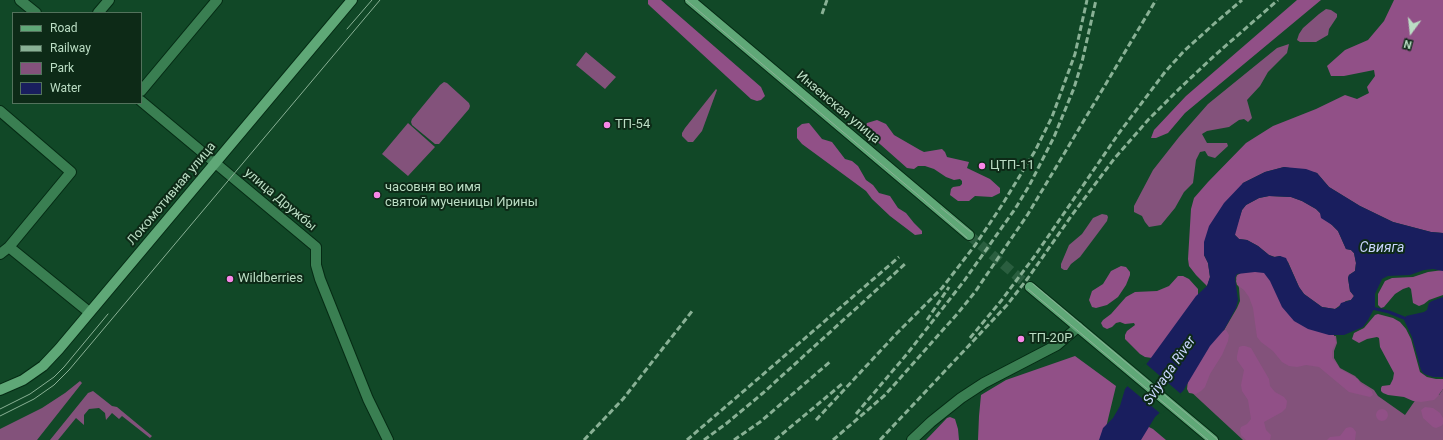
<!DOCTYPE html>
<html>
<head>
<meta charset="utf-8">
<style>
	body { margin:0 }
	#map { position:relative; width:1443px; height:440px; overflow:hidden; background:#114827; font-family:Roboto,sans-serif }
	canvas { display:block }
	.legend { position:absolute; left:12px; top:12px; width:130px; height:92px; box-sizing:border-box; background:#0d2a17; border:1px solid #53725c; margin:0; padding:5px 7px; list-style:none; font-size:12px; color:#bbddc4 }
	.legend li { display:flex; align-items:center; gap:8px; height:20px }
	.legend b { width:20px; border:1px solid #53725c }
	.north { position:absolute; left:1391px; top:12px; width:40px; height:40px; -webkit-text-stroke:3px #0d2a17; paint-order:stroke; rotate:195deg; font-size:11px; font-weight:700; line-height:16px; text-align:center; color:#bbddc4 }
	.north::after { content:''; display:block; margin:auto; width:14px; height:18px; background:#bbddc4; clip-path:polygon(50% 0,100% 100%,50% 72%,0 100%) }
</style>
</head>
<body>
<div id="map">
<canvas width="1443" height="440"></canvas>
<ul class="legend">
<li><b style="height:5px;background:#5fa877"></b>Road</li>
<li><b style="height:5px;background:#89b195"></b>Railway</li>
<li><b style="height:11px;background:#83527b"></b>Park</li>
<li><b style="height:11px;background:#191e5e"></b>Water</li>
</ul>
<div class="north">N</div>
</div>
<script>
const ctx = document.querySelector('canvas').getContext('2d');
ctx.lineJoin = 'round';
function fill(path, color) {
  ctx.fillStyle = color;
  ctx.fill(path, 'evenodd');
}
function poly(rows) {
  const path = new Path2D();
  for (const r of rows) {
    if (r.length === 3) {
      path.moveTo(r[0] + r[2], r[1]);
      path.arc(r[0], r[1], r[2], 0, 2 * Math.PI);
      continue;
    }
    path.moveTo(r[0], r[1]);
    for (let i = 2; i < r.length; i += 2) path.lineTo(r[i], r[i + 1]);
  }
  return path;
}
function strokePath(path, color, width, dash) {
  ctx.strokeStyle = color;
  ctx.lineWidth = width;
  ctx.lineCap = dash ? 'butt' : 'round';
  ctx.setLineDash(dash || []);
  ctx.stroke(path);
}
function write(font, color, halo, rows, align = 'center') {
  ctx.font = font + ' Roboto,sans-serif';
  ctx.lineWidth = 4;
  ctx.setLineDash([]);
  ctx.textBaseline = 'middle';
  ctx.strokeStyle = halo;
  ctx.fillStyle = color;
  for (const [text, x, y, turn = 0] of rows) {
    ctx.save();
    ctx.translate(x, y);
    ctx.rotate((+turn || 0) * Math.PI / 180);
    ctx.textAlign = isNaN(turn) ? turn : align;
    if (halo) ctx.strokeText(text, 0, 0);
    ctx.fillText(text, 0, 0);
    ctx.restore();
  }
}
const green = poly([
	[1326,9,1331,10,1337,14,1337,17,1329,29,1328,35,1316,42,1300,42,1297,40,1299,34,1303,28,1319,14],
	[1289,44,1287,53,1268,72,1260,86,1247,100,1252,118,1248,122,1244,119,1239,120,1229,127,1207,131,1202,134,1207,143,1227,143,1228,146,1215,158,1208,156,1205,151,1200,152,1196,160,1193,183,1184,192,1175,208,1161,225,1149,227,1145,222,1142,216,1134,212,1134,206,1153,170,1179,137,1208,104,1277,48],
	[586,52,616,77,605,89,576,65],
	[444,82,447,83,469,103,470,106,469,109,439,144,435,144,412,125,411,122,412,119,440,85],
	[716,89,717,90,702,131,693,142,688,142,682,136,682,133,685,128],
	[408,123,435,147,408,176,382,154],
	[1102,214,1107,215,1108,217,1107,221,1080,257,1071,264,1067,270,1064,270,1061,268,1061,264,1069,245,1082,234,1093,218],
	[1240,274,1329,336,1336,336,1337,343,1334,351,1334,358,1340,368,1355,376,1361,382,1374,390,1378,396,1405,415,1421,392,1439,395,1443,389,1443,440,1243,440,1189,390,1237,308,1240,301,1239,288,1236,278,1237,275],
	[80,381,82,383,37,440,0,440,0,429,42,408,65,393],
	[93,391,112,406,117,407,152,436,150,438,122,416,119,419,112,413,106,420,105,413,99,408,89,409,84,415,84,425,76,418,58,440,50,440,88,393]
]);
const forest = poly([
	[648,0,661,0,761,87,765,96,761,100,757,101,751,99,651,7,648,4],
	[1297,0,1321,0,1185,113,1168,133,1156,138,1151,138,1154,130,1186,96],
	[1394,0,1443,0,1443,233,1431,232,1393,222,1360,206,1329,187,1317,173,1284,167,1265,172,1243,183,1204,255,1208,263,1210,277,1207,286,1196,275,1189,266,1188,259,1191,209,1194,198,1208,182,1246,143,1273,126,1316,109,1345,95,1357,99,1369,93,1367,87,1375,76,1374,70,1344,76,1331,76,1327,66,1345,50,1368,40,1384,21],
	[877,120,886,124,894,135,920,150,924,152,942,149,945,152,947,157,969,162,967,168,990,179,1000,188,1000,193,992,197,975,196,969,201,958,201,950,195,951,189,953,187,960,186,962,184,962,181,960,179,954,180,946,177,934,169,925,166,918,166,914,169,907,168,872,137,866,131,865,127,867,123],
	[809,123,822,139,832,142,845,159,852,161,858,166,866,180,873,185,879,193,890,196,898,208,906,213,914,223,922,231,922,234,915,235,890,216,872,199,866,191,802,144,797,138,797,128,802,124],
	[1269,196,1291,197,1302,201,1316,209,1338,231,1346,249,1351,250,1354,253,1356,263,1355,271,1349,275,1348,278,1350,291,1354,296,1351,300,1346,301,1335,309,1322,307,1304,294,1299,287,1288,262,1280,256,1275,257,1269,255,1258,246,1247,240,1239,239,1235,235,1235,231,1242,210,1246,205,1259,198],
	[1121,266,1126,267,1130,272,1130,275,1126,285,1118,297,1107,305,1096,308,1092,307,1089,300,1092,291,1103,284,1111,271],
	[1262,270,1332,330,1335,338,1336,342,1332,351,1332,358,1336,363,1340,369,1358,379,1360,383,1372,391,1373,395,1370,397,1349,392,1319,367,1306,365,1297,367,1289,366,1282,362,1273,351,1261,342,1257,337,1253,308,1249,297,1244,290,1237,285,1236,281,1238,275,1242,272],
	[1443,270,1443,295,1429,300,1424,304,1419,306,1413,303,1411,289,1409,287,1403,289,1395,294,1384,307,1381,308,1378,305,1378,294,1385,281,1392,278,1413,277,1428,272],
	[1178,276,1183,276,1189,279,1198,289,1198,296,1152,358,1145,357,1140,354,1125,339,1125,335,1127,331,1135,325,1134,323,1125,324,1120,322,1116,323,1112,327,1107,329,1103,327,1101,323,1103,320,1111,314,1126,297,1135,292,1157,291,1169,286],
	[1378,314,1393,318,1400,322,1406,329,1411,339,1420,372,1427,377,1436,379,1443,379,1443,389,1438,396,1434,400,1421,402,1413,401,1404,397,1388,395,1383,393,1381,391,1381,388,1382,386,1390,385,1393,379,1394,373,1380,347,1379,338,1377,337,1367,339,1359,343,1352,339,1354,333,1364,328,1375,315],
	[1226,330,1229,335,1228,341,1222,355,1210,374,1205,387,1201,391,1196,394,1189,393,1187,389,1188,380,1218,331],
	[1242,346,1245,346,1251,348,1269,379,1270,386,1275,392,1284,397,1287,401,1286,408,1282,412,1264,422,1266,430,1271,435,1270,440,1246,440,1241,435,1240,430,1241,427,1247,424,1251,419,1248,400,1242,391,1241,385,1244,370,1237,360,1237,356,1239,347],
	[1075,356,1116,386,1103,440,978,440,979,416,981,395,1006,380],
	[1425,407,1433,408,1440,413,1443,418,1443,424,1441,426,1436,428,1433,427,1423,418,1421,410],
	[1382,415,6],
	[950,417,955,419,958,429,959,440,926,440,947,418],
	[1143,424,1153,429,1166,440,1138,440],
	[1350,427,1353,428,1356,432,1355,440,1327,440,1330,437,1340,436,1346,428]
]);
const water = poly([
	[1284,167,1306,169,1317,173,1329,187,1360,206,1393,222,1431,232,1443,233,1443,271,1433,269,1424,270,1410,275,1388,276,1382,279,1375,294,1375,307,1368,320,1363,327,1344,335,1329,335,1308,329,1294,321,1282,307,1270,281,1264,273,1255,272,1237,274,1235,278,1238,300,1236,308,1224,330,1210,346,1183,391,1155,417,1141,440,1099,440,1103,428,1113,418,1120,406,1125,389,1148,362,1196,296,1207,286,1210,277,1208,263,1204,255,1204,242,1209,226,1224,203,1243,183,1265,172],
	[1269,196,1291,197,1302,201,1316,209,1320,213,1321,218,1332,225,1338,231,1346,249,1351,250,1354,253,1356,263,1355,271,1349,275,1348,278,1350,291,1354,296,1351,300,1341,303,1339,307,1335,309,1322,307,1304,294,1299,287,1286,258,1280,256,1274,257,1269,255,1258,246,1247,240,1239,239,1235,235,1242,210,1246,205,1259,198],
	[1443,297,1443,377,1433,377,1424,374,1421,370,1412,337,1404,320,1406,316,1424,312,1427,310,1429,303,1432,301]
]);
const pier = poly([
	[1145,363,1182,395,1161,414,1126,385]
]);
const stream = poly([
	[1372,308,1389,312,1404,318]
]);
const primaryTunnel = poly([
	[969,235,1030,287]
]);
const minor = poly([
	[20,0,36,13],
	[98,13,109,0],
	[141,91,217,0],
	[141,101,316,247,316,265,320,279,368,399,388,440],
	[0,111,71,172,9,247,89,312],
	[0,254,9,247],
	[912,440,931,422,961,398,984,383,1057,345,1078,327]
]);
const primary = poly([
	[690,0,969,235],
	[1030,287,1213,440],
	[0,390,23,380,43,366,59,349,352,0]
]);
const tram = poly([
	[686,0,924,200,967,238],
	[347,29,372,0],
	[941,208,971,232],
	[1033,284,1218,440],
	[1028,289,1208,440],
	[0,409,30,394,54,377,64,367,108,314],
	[0,416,34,399,54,385,69,370,380,0]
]);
const rail = poly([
	[822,14,827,0],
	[927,320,949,287],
	[970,338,1001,301,1034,257,1119,133,1165,72,1184,51,1215,23,1242,0],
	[856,414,907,354,964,281,1015,209,1029,186,1054,137,1074,88,1082,62,1096,0],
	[816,420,897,333,942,288,976,244,1002,205,1035,151,1052,117,1075,54,1087,0],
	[584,440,623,399,693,310],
	[687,440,899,257],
	[704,440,727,423,763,393,905,264],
	[734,440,760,422,831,361],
	[775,440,842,384],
	[833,440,885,395,902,376,958,313,975,292,1028,214,1156,0],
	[880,440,1007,305,1028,278,1072,215,1114,159,1148,120,1179,89,1214,56,1278,0]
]);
const markers = [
	[607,125,4,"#f987e8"],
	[982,166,4,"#f987e8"],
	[377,195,4,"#f987e8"],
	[230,279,4,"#f987e8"],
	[1021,339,4,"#f987e8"]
];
const streetNames = [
	["Инзенская улица",838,108,40],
	["Локомотивная улица",172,194,-50],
	["улица Дружбы",280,200,40]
];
const poiNames = [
	["ТП-54",615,125],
	["ЦТП-11",990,166],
	["часовня во имя",385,188],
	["святой мученицы Ирины",385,203],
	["Wildberries",238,279],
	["ТП-20Р",1029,339]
];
const waterNames = [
	["Свияга",1382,248],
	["Sviyaga River",1170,371,-55]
];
fill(green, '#83527b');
fill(forest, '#915087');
fill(water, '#191e5e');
fill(pier, '#114827');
strokePath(stream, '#191e5e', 3);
strokePath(primaryTunnel, '#2a5e3f', 10, [10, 5]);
strokePath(minor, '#052b14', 12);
strokePath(primary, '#052b14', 12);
strokePath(minor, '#3a7f52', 10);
strokePath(primary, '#5fa877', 10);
strokePath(tram, '#89b195', 1);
strokePath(rail, '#89b195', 3, [6, 3]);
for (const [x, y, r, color] of markers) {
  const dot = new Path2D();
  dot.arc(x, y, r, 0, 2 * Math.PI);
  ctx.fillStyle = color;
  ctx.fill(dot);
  strokePath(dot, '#0d2a17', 1.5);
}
write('13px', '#bbddc4', '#0d2a17', streetNames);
write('13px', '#bbddc4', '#0d2a17', poiNames, 'left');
write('italic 14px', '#cad5fe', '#0d2a17', waterNames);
</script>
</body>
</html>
